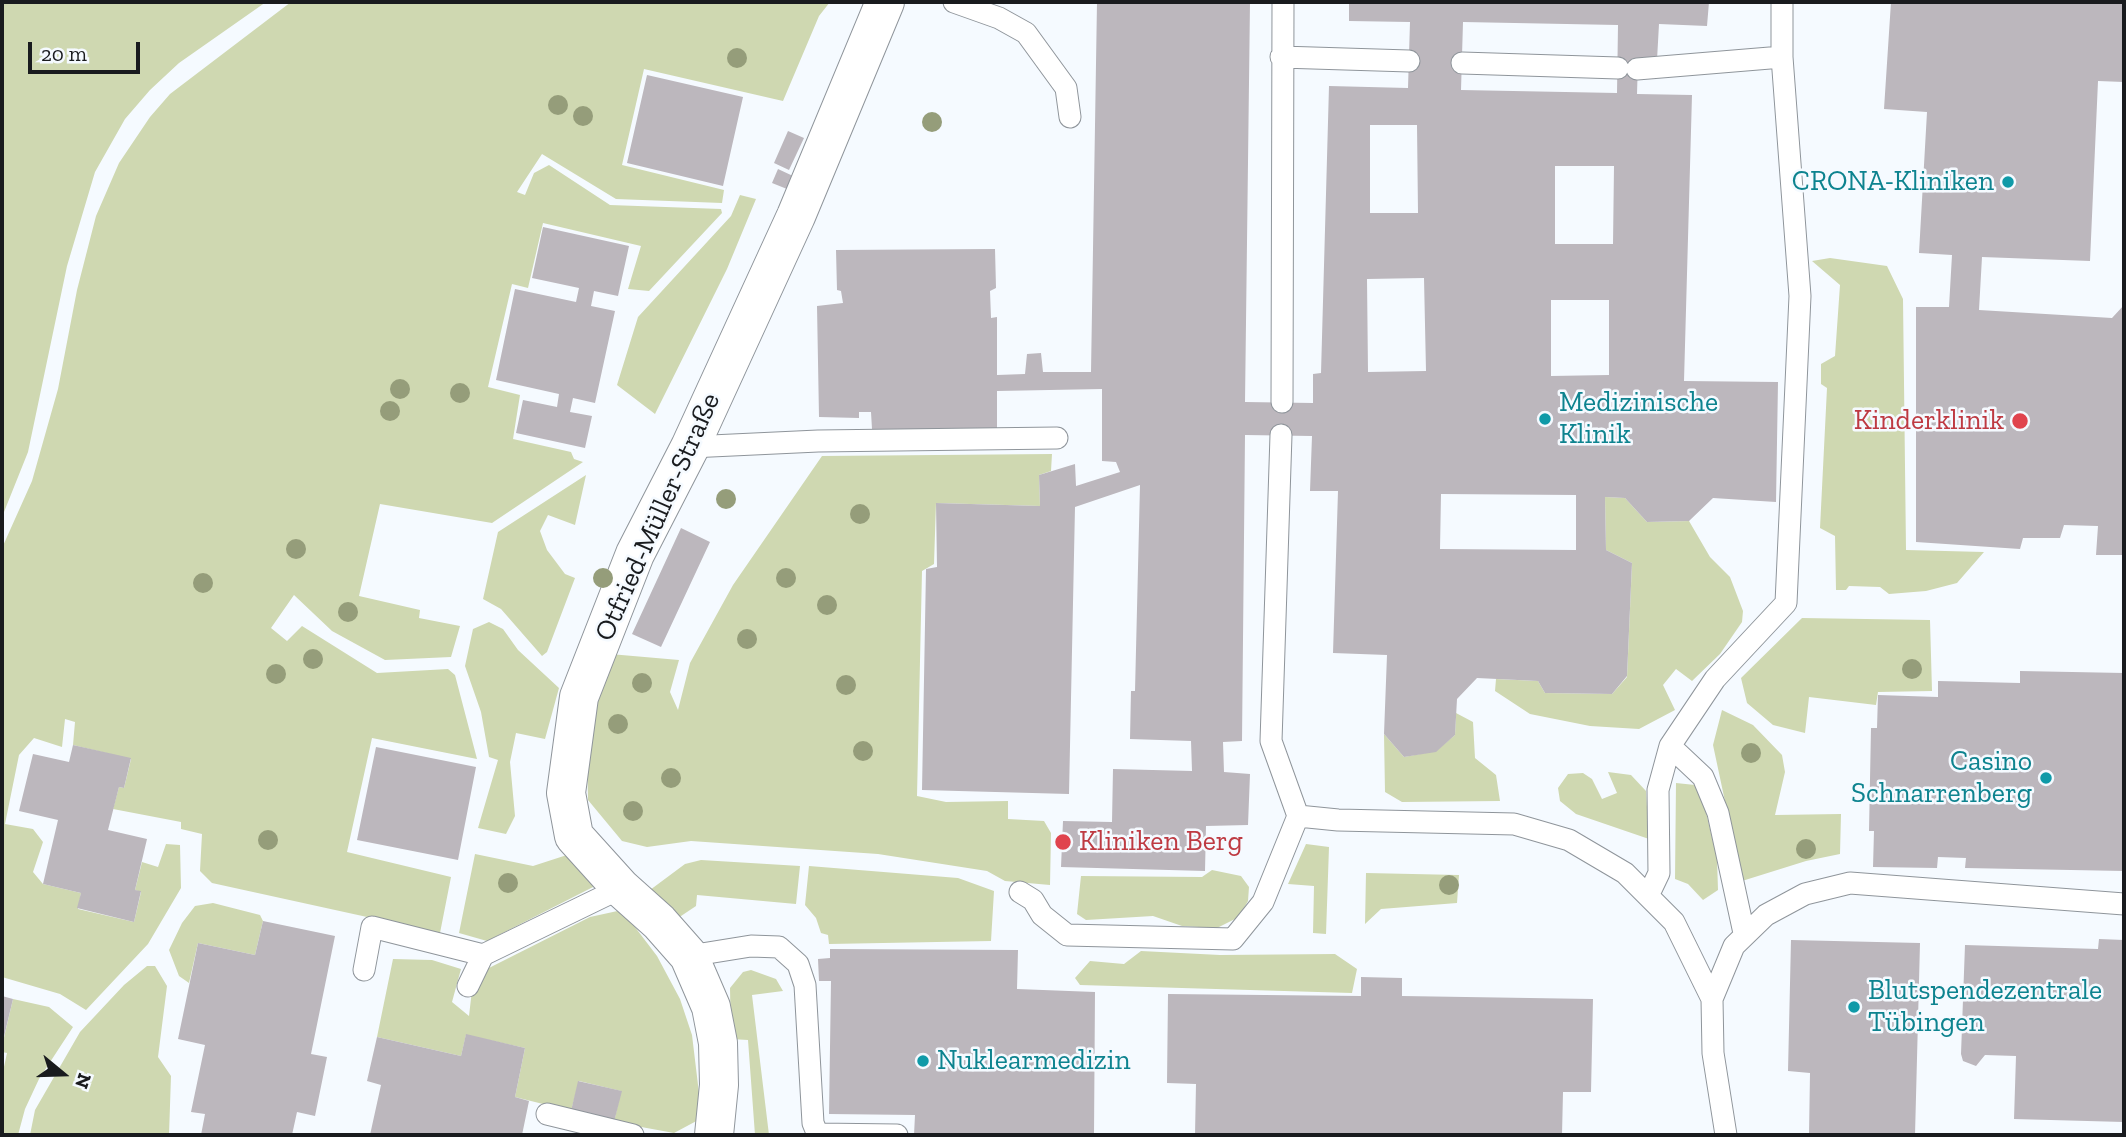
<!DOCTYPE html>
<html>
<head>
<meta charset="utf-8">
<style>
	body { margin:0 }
	#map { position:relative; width:2126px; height:1137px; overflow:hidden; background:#f5faff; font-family:"Zilla Slab",serif }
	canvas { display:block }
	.frame { position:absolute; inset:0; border:4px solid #191b1e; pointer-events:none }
	.north { position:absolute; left:28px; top:1039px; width:70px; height:70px; -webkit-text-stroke:5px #f5faff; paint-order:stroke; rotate:109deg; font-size:19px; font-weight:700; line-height:28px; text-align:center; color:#191b1e }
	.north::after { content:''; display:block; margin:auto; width:24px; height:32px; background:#191b1e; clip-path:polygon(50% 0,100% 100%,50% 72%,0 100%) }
	.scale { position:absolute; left:28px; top:42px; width:112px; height:32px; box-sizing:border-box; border:4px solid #191b1e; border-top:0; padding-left:9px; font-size:21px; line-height:24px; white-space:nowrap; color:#191b1e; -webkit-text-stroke:5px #f5faff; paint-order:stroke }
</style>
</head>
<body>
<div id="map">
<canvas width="2126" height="1137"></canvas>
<div class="frame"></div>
<div class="north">N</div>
<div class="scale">20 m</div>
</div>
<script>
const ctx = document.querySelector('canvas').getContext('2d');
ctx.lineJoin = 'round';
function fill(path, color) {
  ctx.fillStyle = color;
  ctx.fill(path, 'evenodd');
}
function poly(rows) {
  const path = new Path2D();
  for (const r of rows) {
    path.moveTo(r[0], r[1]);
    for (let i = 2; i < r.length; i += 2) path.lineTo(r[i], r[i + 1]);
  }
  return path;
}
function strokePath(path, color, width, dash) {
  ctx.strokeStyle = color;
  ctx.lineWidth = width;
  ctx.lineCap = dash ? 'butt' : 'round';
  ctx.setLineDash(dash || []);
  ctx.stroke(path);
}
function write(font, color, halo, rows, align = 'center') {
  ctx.font = font + ' "Zilla Slab",serif';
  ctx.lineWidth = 5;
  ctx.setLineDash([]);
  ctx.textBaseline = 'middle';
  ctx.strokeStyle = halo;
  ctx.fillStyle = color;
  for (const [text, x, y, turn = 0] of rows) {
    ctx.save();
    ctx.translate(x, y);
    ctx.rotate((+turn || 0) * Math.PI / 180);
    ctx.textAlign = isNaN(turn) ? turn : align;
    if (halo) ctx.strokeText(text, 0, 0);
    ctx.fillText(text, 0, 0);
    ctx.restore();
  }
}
const green = poly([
	[2,2,266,2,179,63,150,90,125,119,95,172,67,266,28,452,2,517],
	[291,2,830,2,819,16,783,101,644,69,622,165,724,190,722,203,616,199,542,154,517,192,525,195,534,173,549,165,610,205,721,209,722,213,649,291,628,289,641,246,543,223,528,288,512,284,488,387,520,395,513,439,571,452,574,459,583,462,492,523,380,504,359,596,420,610,419,618,460,626,451,657,385,660,332,631,294,595,271,628,287,641,302,626,377,673,448,669,455,675,477,759,372,738,347,852,451,877,440,933,212,883,200,871,202,834,181,829,181,822,113,809,119,787,124,788,131,759,73,745,75,722,65,719,62,747,34,738,19,755,5,824,33,829,43,842,33,872,43,884,81,893,78,909,134,922,141,892,135,890,142,862,158,867,166,844,180,845,181,888,148,944,86,1010,60,994,2,977,2,548,32,481,58,389,77,290,96,216,119,163,150,117,170,94],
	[740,195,756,199,727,269,655,414,617,385,638,317,731,216],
	[1830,258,1887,266,1903,299,1906,550,1984,552,1957,583,1926,591,1889,594,1880,587,1849,586,1846,590,1836,590,1835,536,1820,528,1827,388,1821,384,1821,364,1835,356,1840,285,1812,261],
	[1052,454,1051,471,1039,475,1040,506,936,503,934,564,922,571,917,796,946,802,1008,801,1008,819,1044,821,1051,833,1050,885,1005,881,987,871,878,854,691,841,647,847,622,841,588,800,587,753,600,682,610,654,679,660,670,692,678,710,690,663,733,585,822,456],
	[586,475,575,525,548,515,540,531,547,550,565,574,575,578,547,652,542,656,501,609,483,599,498,532],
	[1605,497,1625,498,1647,522,1689,521,1710,557,1730,577,1743,611,1742,622,1720,654,1692,681,1676,669,1663,685,1675,710,1639,729,1590,726,1530,714,1495,691,1496,679,1538,681,1545,693,1612,694,1627,677,1632,563,1606,550],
	[1802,618,1930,620,1932,691,1878,692,1876,705,1809,697,1805,733,1773,725,1747,703,1741,678],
	[489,622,503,629,518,650,559,688,545,739,516,733,510,762,515,816,506,834,478,828,498,760,489,757,481,712,465,666,473,629],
	[1722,710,1753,725,1782,755,1785,772,1775,815,1841,814,1840,854,1806,861,1742,881,1713,745],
	[1456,713,1473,722,1475,758,1496,775,1500,801,1402,802,1385,792,1384,734,1404,757,1436,751,1455,735],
	[1608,772,1631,775,1646,791,1649,839,1576,814,1560,801,1558,788,1568,774,1583,773,1592,779,1602,799,1617,793],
	[1676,783,1695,785,1705,808,1717,859,1718,890,1703,900,1688,884,1675,879],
	[1306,844,1329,847,1326,934,1313,933,1314,886,1288,884],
	[475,854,533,866,570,854,597,885,487,941,459,933],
	[701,860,800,866,796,904,697,895,696,906,675,920,650,890,685,864],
	[809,866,958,878,994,891,991,941,829,944,828,935,821,933,816,918,805,905],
	[1212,870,1241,876,1249,887,1248,901,1239,917,1217,928,1182,926,1153,916,1086,920,1077,914,1081,876,1202,877],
	[1366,873,1459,875,1457,903,1381,909,1365,924],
	[213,903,260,915,263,921,255,955,198,943,189,983,179,976,169,950,182,923,195,906],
	[622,910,657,956,680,999,692,1035,702,1118,674,1133,614,1122,621,1091,579,1081,571,1111,515,1097,525,1048,466,1035,461,1056,377,1037,393,959,432,960,461,969,452,1002,469,1016,472,990,483,971,590,917],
	[1141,951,1220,955,1335,954,1357,969,1352,993,1080,985,1075,978,1090,961,1124,964],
	[147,966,155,966,167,986,158,1057,171,1076,169,1135,30,1135,35,1110,80,1032,124,985],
	[751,970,776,979,783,991,752,995,769,1135,755,1135,748,1040,731,1039,730,988,743,972],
	[13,999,49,1007,73,1027,39,1079,25,1109,18,1135,2,1135,2,1076,7,1053,2,1052,2,1046]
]);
const building = poly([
	[1097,2,1250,2,1245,402,1313,403,1313,374,1321,373,1329,86,1408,88,1410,22,1349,21,1349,2,1709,2,1707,26,1659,24,1657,60,1638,60,1637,94,1692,95,1684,381,1778,382,1776,502,1713,498,1689,521,1647,522,1625,498,1605,497,1606,550,1632,563,1627,676,1612,694,1545,693,1538,681,1477,678,1457,699,1455,735,1436,752,1404,757,1384,734,1387,655,1333,653,1338,491,1310,491,1312,436,1245,435,1242,741,1223,742,1224,772,1250,774,1248,825,1206,826,1205,871,1061,867,1063,821,1112,822,1113,769,1192,771,1191,741,1130,739,1131,691,1135,691,1140,485,1075,507,1069,794,922,790,926,569,937,567,936,503,1040,506,1039,475,1075,464,1076,486,1120,472,1116,462,1102,461,1102,389,997,391,997,429,872,429,871,412,859,412,859,418,819,417,817,306,843,303,841,291,837,290,836,250,995,249,996,288,990,291,991,318,997,317,997,375,1025,374,1027,354,1041,353,1043,372,1091,372],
	[1463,22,1618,25,1617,93,1461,90],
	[1370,125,1417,125,1418,213,1370,213],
	[1555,166,1614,166,1613,244,1555,244],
	[1424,278,1426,371,1368,372,1367,279],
	[1551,300,1609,300,1609,375,1551,376],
	[1441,494,1576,495,1576,550,1440,549],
	[1891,2,2124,2,2124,82,2098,81,2090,261,1982,257,1979,310,2112,318,2124,305,2124,555,2096,555,2098,526,2064,525,2060,538,2023,538,2020,549,1916,542,1916,307,1949,307,1952,255,1919,253,1927,112,1884,109],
	[647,75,743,97,723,186,627,163],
	[788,131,804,138,789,170,774,163],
	[778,169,793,176,787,189,772,183],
	[543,227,629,246,618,296,594,291,591,306,615,311,595,403,573,398,570,412,592,416,585,448,516,433,523,400,557,407,559,394,496,380,515,289,576,302,579,288,532,278],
	[681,528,710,542,661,647,632,634],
	[2020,671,2124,673,2124,871,1965,868,1966,858,1938,857,1937,868,1873,867,1874,831,1869,831,1871,728,1877,728,1878,695,1938,697,1938,681,2020,683],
	[73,745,131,758,124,788,119,787,108,830,147,839,135,890,141,891,134,922,77,908,81,893,43,884,58,820,19,811,33,754,69,762],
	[376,747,476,767,458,860,357,840],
	[263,921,335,936,311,1054,327,1057,315,1116,297,1112,292,1135,201,1135,205,1114,191,1112,205,1045,178,1039,198,943,255,955],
	[2099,939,2124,940,2124,1122,2014,1119,2016,1056,1985,1055,1976,1066,1963,1061,1961,1054,1965,945,2098,949],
	[1791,940,1920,943,1915,1135,1809,1135,1810,1073,1788,1071],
	[830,949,1018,950,1017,989,1095,992,1094,1135,914,1135,915,1115,829,1114,831,981,819,981,818,959,830,958],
	[1361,977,1402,978,1402,996,1593,999,1591,1092,1563,1092,1562,1135,1195,1135,1196,1084,1167,1083,1168,994,1361,996],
	[2,996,13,999,3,1041,2,1041],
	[466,1034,525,1048,515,1097,529,1101,522,1135,370,1135,381,1085,367,1081,377,1037,461,1056],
	[578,1081,622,1091,614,1122,571,1111]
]);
const service = poly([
	[954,2,999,18,1026,33,1066,88,1070,117],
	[1281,57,1409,61],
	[1462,63,1618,68],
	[1637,69,1782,57,1782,2],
	[1282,402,1283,2],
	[1281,435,1271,741,1298,816,1338,820,1514,824,1569,840,1625,873,1674,922,1712,999,1713,1053,1726,1135],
	[690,447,818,441,1057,438],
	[1670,746,1703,777,1718,813,1744,933],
	[1020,892,1033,900,1042,915,1067,935,1233,939,1263,902,1298,816],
	[1648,896,1659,873,1658,790,1670,746,1715,679,1786,603,1800,296,1782,57],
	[689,956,751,946,779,947,798,964,805,985,813,1123,818,1135],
	[364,970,372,927,483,955,621,888],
	[468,986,483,955],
	[1712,999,1734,946,1766,915,1805,894,1850,883,2124,904],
	[547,1114,633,1135],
	[818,1134,897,1135]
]);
const minor = poly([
	[714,1135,719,1085,718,1043,711,1007,689,956,659,922,621,888,574,836,566,793,579,697,635,554,690,447,796,216,885,2]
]);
const trees = [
	[737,58],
	[558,105],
	[583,116],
	[932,122],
	[400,389],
	[460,393],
	[390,411],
	[726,499],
	[860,514],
	[296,549],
	[603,578],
	[786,578],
	[203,583],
	[827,605],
	[348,612],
	[747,639],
	[313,659],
	[1912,669],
	[276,674],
	[642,683],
	[846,685],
	[618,724],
	[863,751],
	[1751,753],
	[671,778],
	[633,811],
	[268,840],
	[1806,849],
	[508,883],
	[1449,885]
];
const markers = [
	[2008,182,7,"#0f9aa8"],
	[1545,419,7,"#0f9aa8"],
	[2020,421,9,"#e0444e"],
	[2046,778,7,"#0f9aa8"],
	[1063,842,9,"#e0444e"],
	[1854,1007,7,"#0f9aa8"],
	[923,1061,7,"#0f9aa8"]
];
const cultureNames = [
	["CRONA-Kliniken",1994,182,"right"],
	["Medizinische",1559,403],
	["Klinik",1559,435],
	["Casino",2032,762,"right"],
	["Schnarrenberg",2032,794,"right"],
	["Blutspendezentrale",1868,991],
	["Tübingen",1868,1023],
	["Nuklearmedizin",937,1061]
];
const healthNames = [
	["Kinderklinik",2004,421],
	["Kliniken Berg",1079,842,"left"]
];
const streetNames = [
	["Otfried-Müller-Straße",658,517,-66]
];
fill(green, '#cfd8b1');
fill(building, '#bcb7bd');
strokePath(service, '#8f959b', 23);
strokePath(minor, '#8f959b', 40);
strokePath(service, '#fff', 21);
strokePath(minor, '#fff', 38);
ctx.fillStyle = '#959d7a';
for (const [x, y] of trees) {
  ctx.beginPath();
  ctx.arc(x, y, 10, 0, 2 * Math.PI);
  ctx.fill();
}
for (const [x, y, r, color] of markers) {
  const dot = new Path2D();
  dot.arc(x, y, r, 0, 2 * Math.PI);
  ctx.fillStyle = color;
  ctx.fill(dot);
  strokePath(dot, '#f5faff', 2.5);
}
write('28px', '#0d838f', '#f5faff', cultureNames, 'left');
write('28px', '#be3a42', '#f5faff', healthNames, 'right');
write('28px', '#191b1e', '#f5faff', streetNames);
</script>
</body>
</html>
